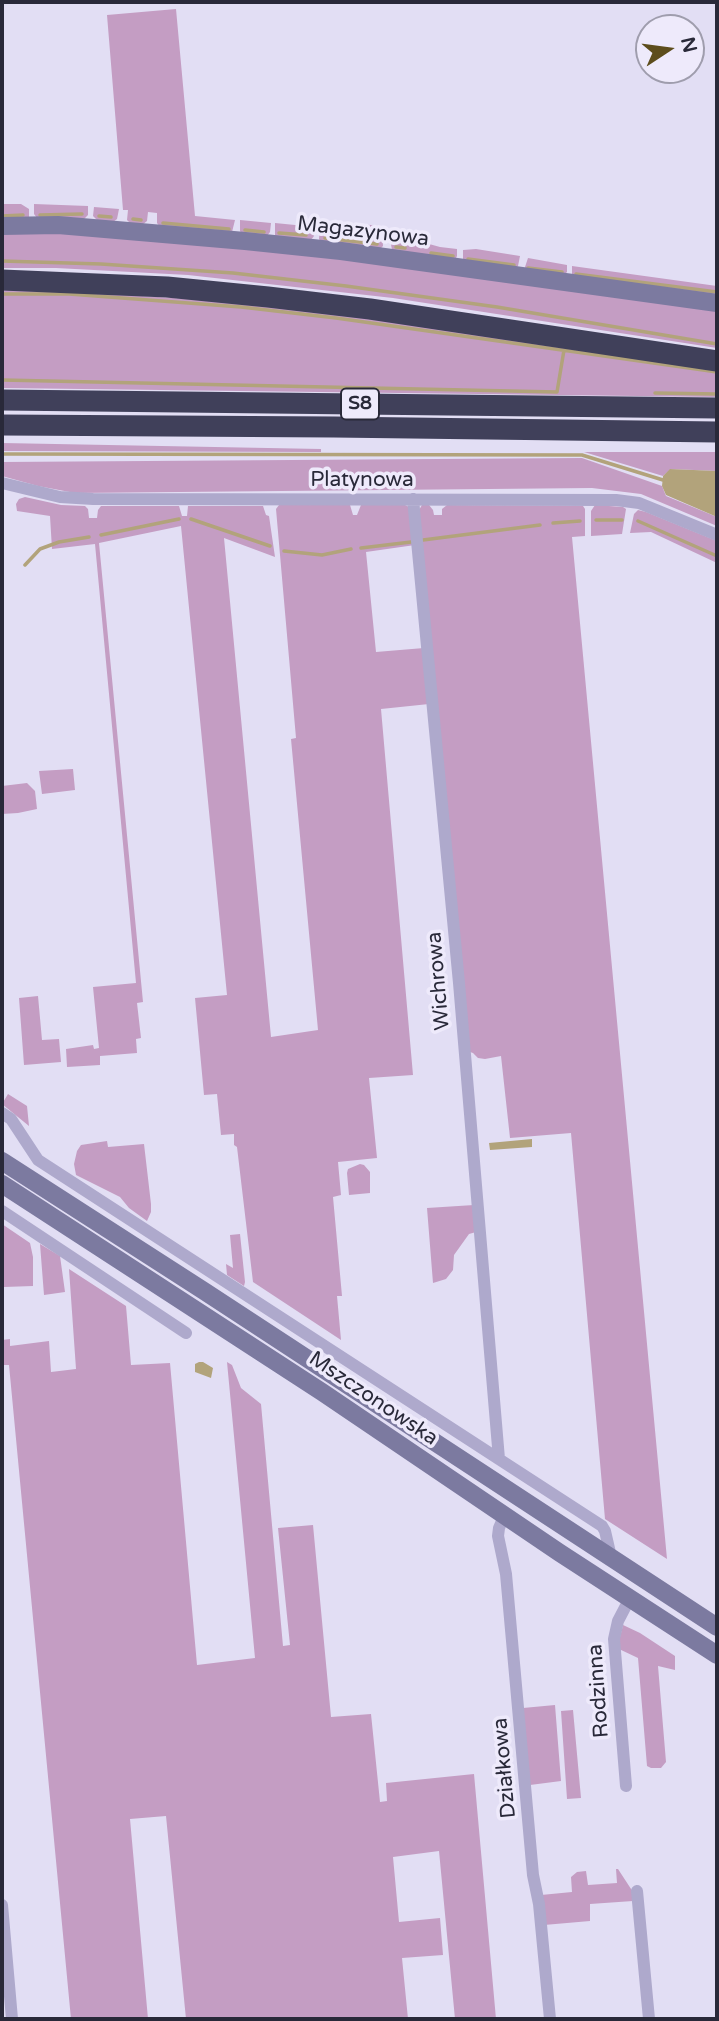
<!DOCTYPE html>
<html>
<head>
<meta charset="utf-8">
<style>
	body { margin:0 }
	#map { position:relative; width:719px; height:2021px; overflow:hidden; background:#e2def4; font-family:"Varela Round",sans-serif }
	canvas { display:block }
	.frame { position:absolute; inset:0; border:4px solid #292939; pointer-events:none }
	.north { position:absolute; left:635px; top:14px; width:70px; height:70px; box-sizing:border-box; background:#eeeafb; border:2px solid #9f9dad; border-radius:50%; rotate:77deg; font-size:19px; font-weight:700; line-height:28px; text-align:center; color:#292939 }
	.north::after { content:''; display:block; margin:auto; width:24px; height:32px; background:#5d4d1c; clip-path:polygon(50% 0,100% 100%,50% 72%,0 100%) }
</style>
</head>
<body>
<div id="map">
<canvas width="719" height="2021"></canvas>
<div class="frame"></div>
<div class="north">N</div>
</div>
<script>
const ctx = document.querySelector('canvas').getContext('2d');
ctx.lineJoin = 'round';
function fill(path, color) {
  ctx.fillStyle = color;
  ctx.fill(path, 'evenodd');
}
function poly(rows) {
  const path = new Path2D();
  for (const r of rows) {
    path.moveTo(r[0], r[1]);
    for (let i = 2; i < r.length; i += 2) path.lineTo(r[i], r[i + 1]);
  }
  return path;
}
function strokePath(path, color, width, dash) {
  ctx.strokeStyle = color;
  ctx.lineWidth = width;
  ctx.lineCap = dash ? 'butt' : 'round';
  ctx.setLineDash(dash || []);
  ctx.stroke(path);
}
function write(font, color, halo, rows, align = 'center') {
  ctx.font = font + ' "Varela Round",sans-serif';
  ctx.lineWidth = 7;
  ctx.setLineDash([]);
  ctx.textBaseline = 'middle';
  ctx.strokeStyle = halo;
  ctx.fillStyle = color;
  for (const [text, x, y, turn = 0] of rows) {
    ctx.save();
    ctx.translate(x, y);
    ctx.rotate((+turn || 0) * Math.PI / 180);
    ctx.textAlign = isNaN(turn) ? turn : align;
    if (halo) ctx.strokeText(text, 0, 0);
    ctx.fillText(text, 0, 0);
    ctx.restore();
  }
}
const green = poly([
	[176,9,195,216,235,220,232,232,160,227,157,223,157,213,148,212,147,221,142,225,131,224,127,220,128,210,123,210,107,15],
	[2,204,21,204,29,209,29,217,2,220],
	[34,204,88,206,88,215,83,220,37,218,34,214],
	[94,207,119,209,117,219,113,222,97,220,93,216],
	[240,220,271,223,270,232,267,236,243,235,240,231],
	[337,222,382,226,383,246,380,249,321,242,319,239,320,227,337,228],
	[275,223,315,227,314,236,311,240,275,236],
	[54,232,305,254,717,310,717,348,393,298,188,275,56,268,2,268,2,233],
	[389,233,440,247,457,249,457,256,455,260,392,250],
	[476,249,520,256,518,266,515,269,463,260,463,250],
	[528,258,567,265,567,272,565,274,525,270,525,267],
	[572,266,717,286,717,296,572,274],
	[2,287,282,305,717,368,717,397,2,388],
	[2,443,321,449,321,452,2,451],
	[584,452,717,452,717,471,671,469,663,476],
	[582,458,662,486,666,496,717,517,717,526,641,494,592,488,75,493,38,486,2,476,2,462],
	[25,497,61,505,85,506,88,509,89,518,97,518,98,510,101,506,179,506,182,516,187,516,188,506,263,506,266,515,269,516,275,557,224,538,271,1037,318,1030,291,739,296,738,276,509,279,505,350,505,353,515,357,515,361,505,405,505,409,507,415,545,366,552,376,652,424,648,429,704,381,709,413,1075,369,1078,377,1158,338,1162,341,1195,333,1197,342,1296,337,1296,341,1340,253,1282,237,1147,234,1145,234,1134,221,1135,217,1094,204,1095,195,998,227,995,181,526,99,543,143,1002,137,1003,141,1038,136,1039,137,1053,100,1056,100,1065,67,1067,66,1049,93,1045,94,1049,99,1048,93,987,136,983,95,544,52,549,50,516,17,511,16,504,19,499],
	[422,505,429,505,433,510,434,515,442,515,442,509,447,505,583,506,585,509,585,536,572,537,667,1559,605,1519,571,1133,510,1138,501,1056,485,1059,478,1058,473,1053,467,1051,419,510],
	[595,505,623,507,626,509,622,534,591,536,591,511],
	[638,510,646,512,717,541,717,563,651,532,630,533,634,514],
	[73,769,75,790,42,794,39,771],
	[27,783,35,791,37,809,18,813,2,814,2,786],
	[38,996,42,1040,59,1039,61,1062,24,1065,19,998],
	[8,1094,27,1106,29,1126,2,1104],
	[107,1141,108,1147,144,1144,151,1204,151,1212,147,1221,129,1208,120,1197,76,1175,74,1164,77,1151,81,1145],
	[360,1164,364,1165,370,1172,370,1193,349,1195,347,1173,348,1169],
	[474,1205,476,1232,469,1234,454,1255,453,1270,446,1279,433,1283,427,1208],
	[2,1224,30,1243,33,1257,33,1286,4,1287],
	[240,1234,245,1282,244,1286,227,1275,226,1264,233,1268,230,1235],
	[40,1244,60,1256,65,1292,44,1295],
	[69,1269,126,1306,131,1365,170,1363,197,1665,255,1658,227,1362,232,1365,241,1388,261,1404,283,1646,290,1645,278,1528,313,1525,331,1717,371,1714,380,1802,387,1801,386,1783,474,1774,496,2019,455,2019,439,1851,393,1857,399,1922,440,1918,443,1955,402,1958,408,2019,186,2019,166,1816,130,1819,148,2019,71,2019,9,1365,2,1365,2,1340,10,1339,10,1346,49,1341,51,1372,76,1369],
	[623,1625,640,1633,675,1656,675,1670,658,1666,666,1762,661,1768,651,1768,647,1766,638,1658,619,1649,619,1641],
	[555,1705,561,1781,530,1785,523,1708],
	[573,1710,581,1798,567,1799,561,1711],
	[616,1869,618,1869,633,1892,633,1901,590,1904,590,1921,544,1925,541,1895,572,1892,571,1877,577,1872,586,1871,588,1885,617,1883]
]);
const water = poly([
	[670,469,717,471,717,517,666,495,662,486,663,476],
	[532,1139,532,1147,490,1150,489,1143],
	[199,1362,203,1362,213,1368,211,1378,195,1372,195,1364]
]);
const stream = poly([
	[40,215,82,214],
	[2,216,23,215],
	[99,216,111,217],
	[133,219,141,220],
	[163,223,229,229],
	[245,230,264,232],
	[279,233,306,235],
	[325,238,377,244],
	[396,247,405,248],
	[431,253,453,256],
	[468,259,514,265],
	[2,261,101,264,233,273,346,286,497,307,717,344],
	[528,268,562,272],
	[576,274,717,292],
	[2,294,69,294,241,307,336,318,717,372],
	[2,380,557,392,564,350],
	[655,393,717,394],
	[2,454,582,455,663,480],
	[191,519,270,546],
	[596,520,622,520],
	[638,521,717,556],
	[553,523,580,521],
	[101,535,179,519],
	[423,540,540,525],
	[361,548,411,542],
	[284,551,322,555,351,549],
	[25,565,40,549,59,542,89,537]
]);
const street = poly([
	[2,483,60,497,93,499,616,500,639,503,717,535],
	[413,499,459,983,499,1459],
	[2,1113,11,1119,38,1160,602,1526,605,1531,611,1557],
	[2,1211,186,1333],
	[505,1514,499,1528,498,1536,506,1574,533,1875,539,1904,550,2019],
	[626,1786,614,1639,618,1621,630,1598],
	[637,1891,649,2019],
	[2,1905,12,2019]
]);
const secondary = poly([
	[2,226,58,225,245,241,341,251,717,303],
	[2,1161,204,1291,717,1627],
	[2,1184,322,1392,560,1553,717,1655]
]);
const highway = poly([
	[2,280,167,287,268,297,370,309,717,361],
	[2,400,717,408],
	[2,425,334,427,717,432]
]);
const shields = [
	[360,404,38]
];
const shieldNames = [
	["S8",360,404]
];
const streetNames = [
	["Magazynowa",363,232,7],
	["Platynowa",362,480],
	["Wichrowa",439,981,-95],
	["Mszczonowska",373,1399,34],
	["Rodzinna",599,1691,-94],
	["Działkowa",505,1768,-95]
];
fill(green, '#c49dc3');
fill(water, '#b2a37b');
strokePath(stream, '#b2a37b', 3.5);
strokePath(street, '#aea9cc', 12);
strokePath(secondary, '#7c7aa0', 18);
strokePath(highway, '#40405a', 21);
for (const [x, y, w] of shields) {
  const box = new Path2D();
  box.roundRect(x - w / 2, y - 15.5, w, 31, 5);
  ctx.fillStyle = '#eeeafb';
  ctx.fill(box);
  strokePath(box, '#292939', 2);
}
write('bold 19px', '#292939', null, shieldNames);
write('21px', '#292939', '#eeeafb', streetNames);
</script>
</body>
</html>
